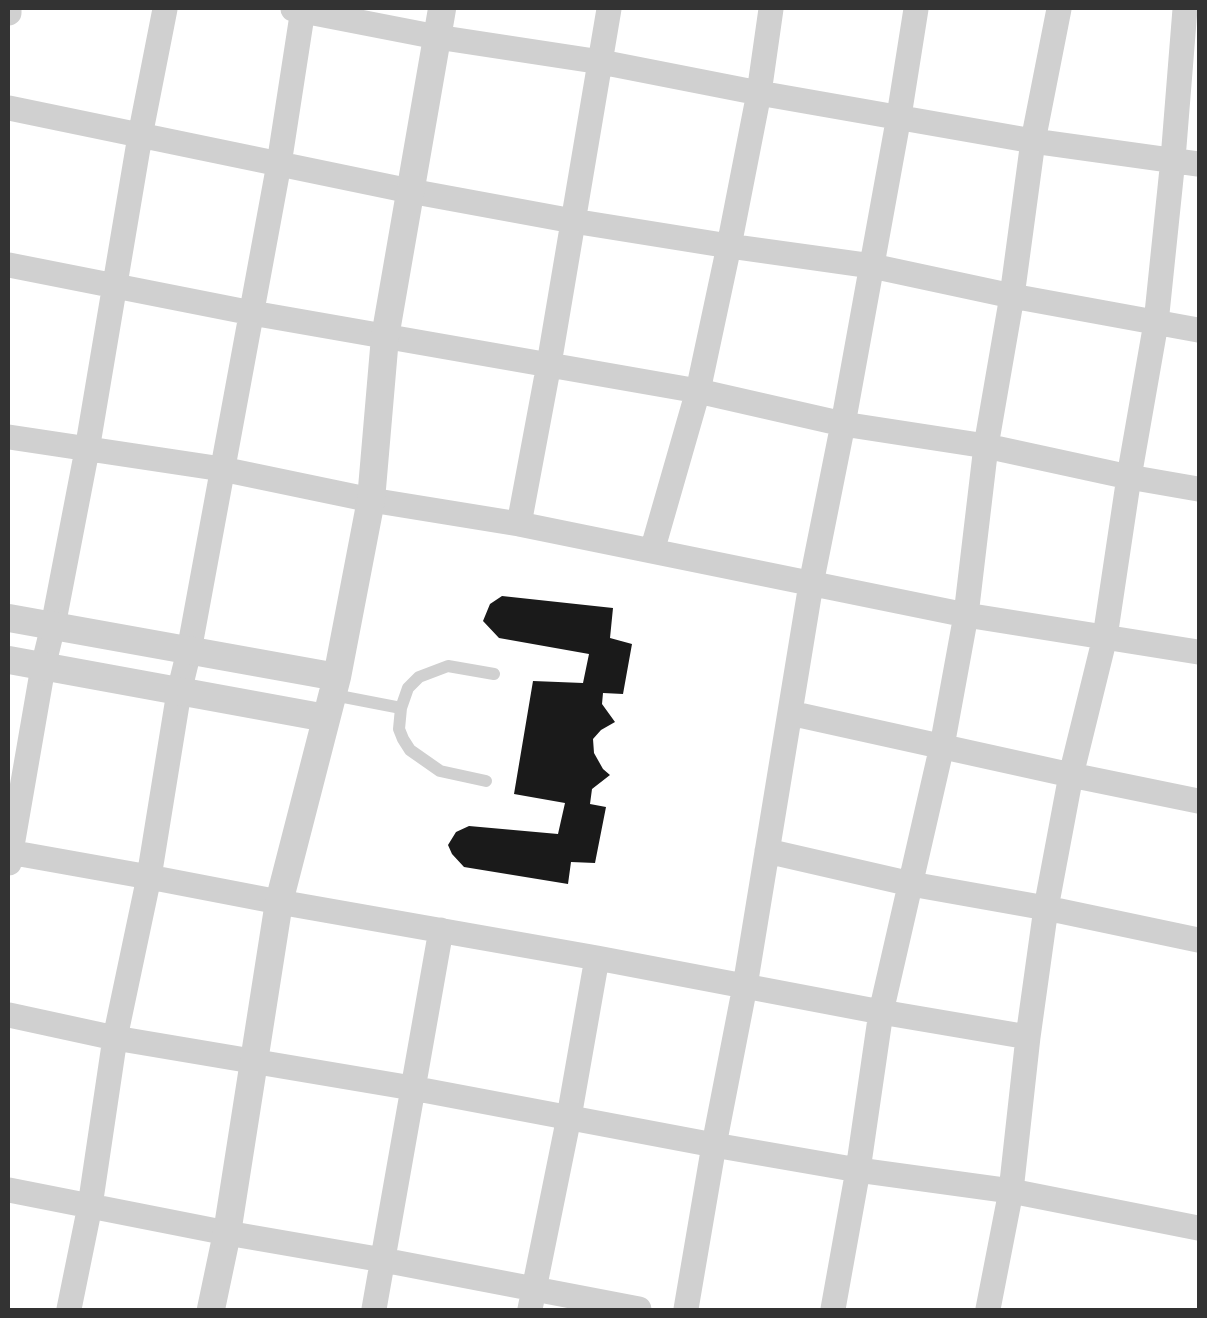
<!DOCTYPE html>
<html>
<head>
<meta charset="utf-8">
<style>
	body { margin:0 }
	#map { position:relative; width:1207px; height:1318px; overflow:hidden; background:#fff; font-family:"Titillium Web",sans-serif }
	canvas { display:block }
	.frame { position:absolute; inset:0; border:10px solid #333; pointer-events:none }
</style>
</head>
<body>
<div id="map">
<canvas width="1207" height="1318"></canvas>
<div class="frame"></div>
</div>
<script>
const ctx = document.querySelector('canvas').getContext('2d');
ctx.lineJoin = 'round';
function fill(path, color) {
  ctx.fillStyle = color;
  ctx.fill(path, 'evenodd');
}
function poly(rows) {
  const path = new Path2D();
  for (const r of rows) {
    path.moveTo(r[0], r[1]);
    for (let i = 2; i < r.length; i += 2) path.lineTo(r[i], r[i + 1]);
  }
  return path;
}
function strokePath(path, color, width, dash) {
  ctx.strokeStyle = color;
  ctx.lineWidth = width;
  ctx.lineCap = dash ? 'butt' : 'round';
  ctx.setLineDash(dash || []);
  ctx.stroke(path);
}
const building = poly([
	[502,596,613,608,610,638,632,644,623,694,603,693,602,704,615,722,601,730,593,739,594,753,603,769,610,775,592,789,590,804,606,807,595,863,571,862,568,884,464,867,452,854,448,845,456,832,469,826,558,834,565,803,514,794,533,681,583,683,589,654,499,638,483,621,490,604]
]);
const service = poly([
	[344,697,401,708],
	[486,781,440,771,410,750,403,739,399,729,401,708,408,688,419,677,448,666,494,674]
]);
const minor = poly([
	[293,9,437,37,601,62,759,93,1033,141,1198,164],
	[9,13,9,9],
	[9,108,410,191,573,221,729,246,872,266,1012,296,1198,330],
	[9,265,252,313,698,391,843,424,986,446,1129,477,1198,489],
	[9,437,222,469,371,500,519,524,966,615,1198,652],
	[519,524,549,364,609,9],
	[652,551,698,391,729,246,759,93,771,9],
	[790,713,1071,775,1198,801],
	[767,851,911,884,1046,908,1198,940],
	[9,852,149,877,279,902,597,958,881,1012,1028,1037],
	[9,863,43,667,53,626,87,450,140,136,165,9],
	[9,1015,115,1038,412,1088,714,1145,858,1170,1011,1191,1198,1228],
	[9,1190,227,1233,383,1260,639,1309],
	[69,1309,90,1206,115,1038,149,877,179,692,189,651,279,164,303,9],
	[374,1309,441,930],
	[530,1309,569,1117,597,958],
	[686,1309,714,1145,745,986,811,584,843,424,899,116,916,9],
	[833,1309,858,1170,881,1012,942,746,966,615,986,446,1012,296,1033,141,1059,9],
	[988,1309,1011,1191,1028,1037,1046,908,1071,775,1105,637,1129,477,1156,323,1173,159,1185,9]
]);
const tertiary = poly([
	[9,618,337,677],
	[9,660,326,718],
	[211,1309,227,1233,279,902,337,677,371,500,385,337,442,9]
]);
fill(building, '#1a1a1a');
strokePath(service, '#d0d0d0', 12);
strokePath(minor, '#d0d0d0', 25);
strokePath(tertiary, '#d0d0d0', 28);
</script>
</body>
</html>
